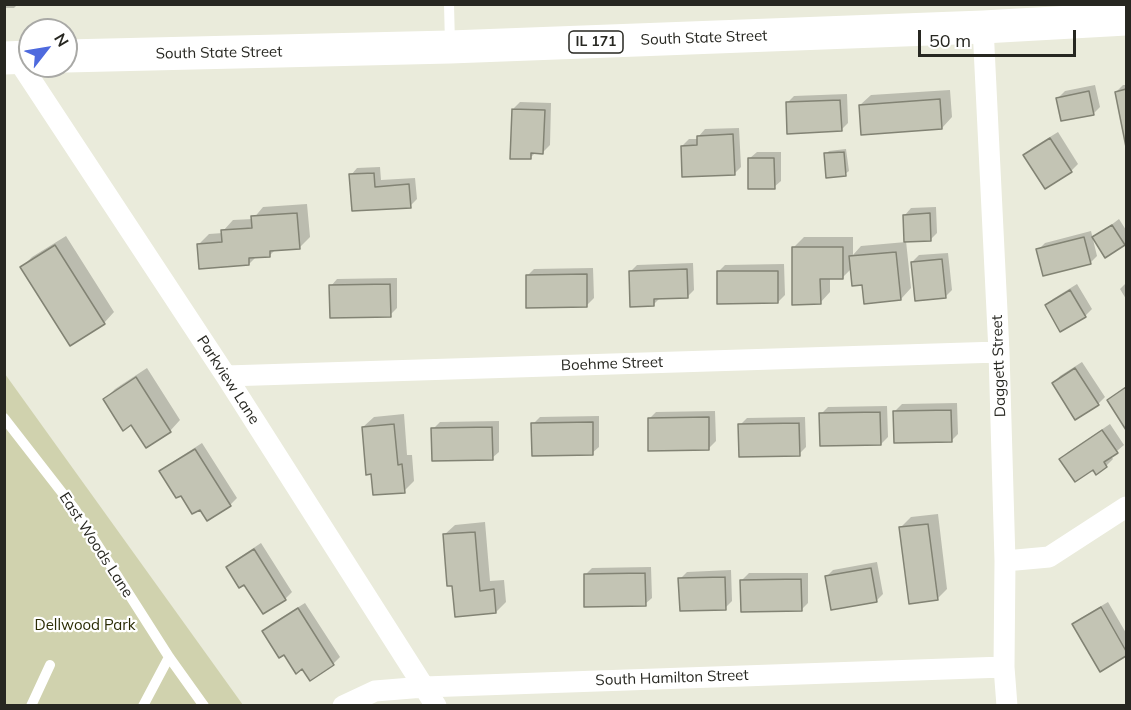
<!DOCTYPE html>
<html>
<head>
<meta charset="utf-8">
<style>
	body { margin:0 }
	#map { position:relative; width:1131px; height:710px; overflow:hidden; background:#eaebdb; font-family:Mulish,sans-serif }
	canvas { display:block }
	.frame { position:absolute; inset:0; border:6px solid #272721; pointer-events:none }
	.north { position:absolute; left:18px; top:18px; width:60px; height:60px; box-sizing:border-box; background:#fff; border:2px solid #a9a9a6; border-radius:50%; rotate:59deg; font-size:16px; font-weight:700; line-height:24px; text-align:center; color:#272721 }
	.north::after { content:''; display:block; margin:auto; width:21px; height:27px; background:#4e6ade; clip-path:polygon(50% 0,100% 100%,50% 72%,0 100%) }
	.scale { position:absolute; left:918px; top:30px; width:158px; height:27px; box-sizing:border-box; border:3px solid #272721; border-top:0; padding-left:8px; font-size:18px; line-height:21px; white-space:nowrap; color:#272721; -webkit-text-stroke:4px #fff; paint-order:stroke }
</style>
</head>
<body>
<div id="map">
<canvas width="1131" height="710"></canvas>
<div class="frame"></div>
<div class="north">N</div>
<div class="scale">50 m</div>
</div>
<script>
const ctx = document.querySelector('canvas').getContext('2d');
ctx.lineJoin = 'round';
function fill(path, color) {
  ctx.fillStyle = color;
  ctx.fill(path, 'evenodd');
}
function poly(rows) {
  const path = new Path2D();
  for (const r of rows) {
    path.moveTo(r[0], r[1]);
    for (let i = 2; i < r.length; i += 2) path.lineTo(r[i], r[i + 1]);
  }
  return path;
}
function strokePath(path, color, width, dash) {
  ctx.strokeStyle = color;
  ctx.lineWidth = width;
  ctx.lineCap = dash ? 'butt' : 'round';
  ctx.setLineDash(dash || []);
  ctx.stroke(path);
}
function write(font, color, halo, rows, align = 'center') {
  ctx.font = font + ' Mulish,sans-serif';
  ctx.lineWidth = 4.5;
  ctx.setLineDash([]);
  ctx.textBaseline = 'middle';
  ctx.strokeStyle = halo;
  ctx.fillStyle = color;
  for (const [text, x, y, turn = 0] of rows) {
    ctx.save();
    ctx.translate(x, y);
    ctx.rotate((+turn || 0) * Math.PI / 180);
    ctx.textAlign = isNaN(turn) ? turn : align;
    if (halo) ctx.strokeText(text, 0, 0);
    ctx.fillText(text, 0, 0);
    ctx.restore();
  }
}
const green = poly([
	[5,374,243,705,5,705]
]);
const shadow = poly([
	[4,4,18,4,14,8,4,8],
	[89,4,114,4,89,6],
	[1095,85,1100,107,1093,114,1058,98,1065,91],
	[1123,85,1126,85,1126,139,1116,92],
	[950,90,952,117,942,128,860,105,871,95],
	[847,94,848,123,841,130,787,103,794,96],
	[520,102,551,103,550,145,543,152,536,152,530,158,513,109],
	[739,128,741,167,734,174,682,146,689,139,699,139,699,136,705,129],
	[1058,132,1078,164,1071,171,1025,155,1032,148],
	[846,149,849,171,845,174,826,154,829,151],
	[757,152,781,152,781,181,774,187,750,158],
	[380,167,381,180,415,178,417,199,410,206,351,175,357,168],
	[307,204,310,237,299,248,276,249,269,256,256,257,249,264,199,244,209,234,223,233,223,231,233,220,253,219,263,207],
	[936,207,937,233,930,240,906,241,911,288,901,299,864,283,852,268,842,278,830,278,830,292,820,303,793,248,804,237,853,237,853,255,861,246,906,242,905,215,911,208],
	[1119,219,1126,230,1126,242,1124,244,1094,238],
	[1091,231,1097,256,1090,263,1038,250,1045,243],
	[66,236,114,312,104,323,70,344,22,267,32,257],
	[948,253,952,290,945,297,912,262,919,255],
	[693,263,694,290,687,297,661,297,653,305,631,271,637,265],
	[784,264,785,295,778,302,718,272,725,265],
	[593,268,594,298,587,305,527,276,534,269],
	[397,278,397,308,390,315,331,286,337,279],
	[1126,283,1126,299,1120,289],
	[1077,284,1092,309,1085,316,1061,330,1047,305,1053,299],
	[1082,362,1105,397,1098,404,1054,383,1060,376],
	[147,368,180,420,170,431,132,423,105,399,115,389],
	[1126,386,1126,427,1109,400],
	[957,403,958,434,951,441,895,411,902,404],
	[887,406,888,437,881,444,821,414,828,407],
	[715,411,716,441,709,448,649,419,656,412],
	[404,414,407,455,412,455,414,481,404,491,372,473,363,427,374,417],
	[599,416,599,447,592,453,533,424,540,417],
	[805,417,806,447,799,454,740,425,747,418],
	[499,421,499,452,492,458,433,429,440,422],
	[1110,424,1124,445,1111,456,1113,459,1106,466,1093,468,1061,459,1068,452],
	[202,443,237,498,230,505,200,507,181,493,161,471,168,465],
	[938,514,947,589,937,599,900,528,911,517],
	[485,522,490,581,504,580,506,602,496,612,453,584,444,535,455,525],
	[261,543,292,592,285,599,263,612,245,582,227,567,234,561],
	[877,562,883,594,876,601,826,577,833,570],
	[651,567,652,598,645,604,585,575,592,568],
	[731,570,732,601,725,608,680,579,687,572],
	[749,573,808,573,808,603,801,610,742,580],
	[1108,602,1126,633,1126,654,1100,669,1074,624,1081,618],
	[305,603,340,657,333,664,303,667,284,653,264,631,271,624]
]);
const building = poly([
	[1126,89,1126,147,1115,92,1126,89],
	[1089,91,1094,115,1061,121,1056,98,1089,91],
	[940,99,942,129,861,135,859,105,940,99],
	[840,100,842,131,787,134,786,102,840,100],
	[512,109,545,110,543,154,531,153,531,159,510,159,512,109],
	[733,134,735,175,682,177,681,146,697,145,697,136,733,134],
	[1050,138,1072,172,1045,189,1023,155,1050,138],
	[844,152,846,176,826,178,824,153,844,152],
	[748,158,774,158,775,189,748,189,748,158],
	[374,173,375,187,409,184,411,208,352,211,349,174,374,173],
	[297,213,300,249,270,251,270,257,249,258,249,265,199,269,197,244,222,242,221,230,252,228,251,216,297,213],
	[930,213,931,241,904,242,903,215,930,213],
	[1112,225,1125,245,1105,258,1092,237,1112,225],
	[1084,237,1091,264,1043,276,1036,249,1084,237],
	[55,245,105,324,70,346,20,267,55,245],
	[792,247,843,247,843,279,820,279,821,304,792,305,792,247],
	[896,252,901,300,864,304,862,285,852,286,849,256,896,252],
	[942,259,946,298,915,301,911,262,942,259],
	[687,269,688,298,654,299,654,306,630,307,629,271,687,269],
	[717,271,778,271,778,303,717,304,717,271],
	[587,274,587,307,526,308,526,275,587,274],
	[390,284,391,317,330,318,329,285,390,284],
	[1070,290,1086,317,1060,332,1045,305,1070,290],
	[1075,368,1099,405,1075,420,1052,383,1075,368],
	[136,377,171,432,146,448,131,425,123,431,103,399,136,377],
	[1126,387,1126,430,1107,400,1126,387],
	[951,410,952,442,894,443,893,411,951,410],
	[880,412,881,445,820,446,819,413,880,412],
	[709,417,709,450,648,451,648,418,709,417],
	[593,422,593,455,532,456,531,423,593,422],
	[799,423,800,456,739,457,738,424,799,423],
	[394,424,398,465,402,464,405,493,373,495,371,474,366,475,362,427,394,424],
	[492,427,493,460,432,461,431,428,492,427],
	[1102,430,1118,453,1104,462,1107,467,1096,475,1093,470,1075,482,1059,459,1102,430],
	[195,449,231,506,207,521,200,510,192,514,181,496,176,498,159,471,195,449],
	[928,524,938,600,909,604,899,527,928,524],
	[475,532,480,591,494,589,496,613,455,617,452,586,447,586,443,534,475,532],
	[254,549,286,600,263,614,244,585,239,588,226,567,254,549],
	[871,568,877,602,831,610,825,576,871,568],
	[645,573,646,606,584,607,584,574,645,573],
	[725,577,726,610,680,611,678,578,725,577],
	[801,579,802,611,741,612,740,580,801,579],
	[1101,607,1126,651,1126,656,1100,672,1072,624,1101,607],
	[298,608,334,665,310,681,302,669,296,674,284,655,279,658,262,631,298,608]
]);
const service = poly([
	[449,4,450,44],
	[4,418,74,508,169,657,204,706],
	[31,706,50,665],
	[143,706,169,657]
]);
const minor = poly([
	[983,27,999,352,1005,561,1004,667,1007,706],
	[16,57,226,376,436,706],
	[226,376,999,352],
	[1005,561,1049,557,1126,507],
	[343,706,375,691,424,687,1004,667]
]);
const primary = poly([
	[66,56,450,47,983,27,1126,19],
	[4,58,30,57]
]);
const shields = [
	[596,42,54]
];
const shieldNames = [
	["IL 171",596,42]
];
const streetNames = [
	["South State Street",704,38,-2],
	["South State Street",219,53,-1],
	["Boehme Street",612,364,-2],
	["Daggett Street",999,366,-92],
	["Parkview Lane",228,380,57],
	["East Woods Lane",96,545,57],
	["South Hamilton Street",672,678,-2]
];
const parkNames = [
	["Dellwood Park",85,625]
];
fill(green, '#d0d2ae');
fill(shadow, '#0003');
fill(building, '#c3c4b4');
strokePath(building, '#828374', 1.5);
strokePath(service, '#fff', 10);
strokePath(minor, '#fff', 21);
strokePath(primary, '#fff', 33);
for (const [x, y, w] of shields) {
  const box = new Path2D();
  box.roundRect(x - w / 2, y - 11, w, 22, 4.5);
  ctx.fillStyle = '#fff';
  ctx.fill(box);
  strokePath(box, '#272721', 1.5);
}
write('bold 14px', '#272721', null, shieldNames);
write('15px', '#272721', '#fff', streetNames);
write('15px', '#2b2c05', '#fff', parkNames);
</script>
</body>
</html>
